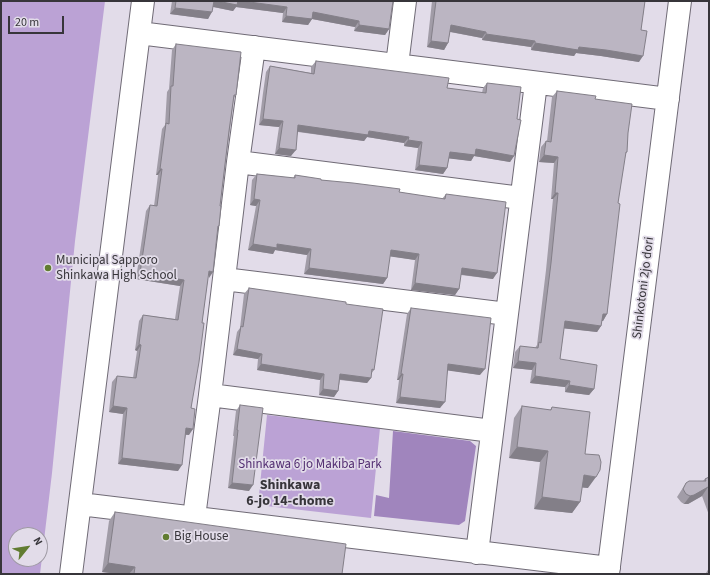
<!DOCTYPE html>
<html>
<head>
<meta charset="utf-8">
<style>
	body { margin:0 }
	#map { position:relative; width:710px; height:575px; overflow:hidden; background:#e2dce9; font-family:"Source Sans 3",sans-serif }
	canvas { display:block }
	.frame { position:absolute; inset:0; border:2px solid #37353a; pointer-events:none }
	.north { position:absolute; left:8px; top:527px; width:40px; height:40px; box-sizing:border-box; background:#e2dce9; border:1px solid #9e99a3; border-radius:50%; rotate:60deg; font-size:11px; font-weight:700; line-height:16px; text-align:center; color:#37353a }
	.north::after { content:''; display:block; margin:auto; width:14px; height:18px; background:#617c31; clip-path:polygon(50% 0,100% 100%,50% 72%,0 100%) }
	.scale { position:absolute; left:8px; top:16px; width:56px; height:18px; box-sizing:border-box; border:2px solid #37353a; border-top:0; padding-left:5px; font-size:12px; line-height:14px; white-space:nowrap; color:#37353a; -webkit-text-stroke:3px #e2dce9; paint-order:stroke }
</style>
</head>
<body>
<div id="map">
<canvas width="710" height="575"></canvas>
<div class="frame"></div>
<div class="north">N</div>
<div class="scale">20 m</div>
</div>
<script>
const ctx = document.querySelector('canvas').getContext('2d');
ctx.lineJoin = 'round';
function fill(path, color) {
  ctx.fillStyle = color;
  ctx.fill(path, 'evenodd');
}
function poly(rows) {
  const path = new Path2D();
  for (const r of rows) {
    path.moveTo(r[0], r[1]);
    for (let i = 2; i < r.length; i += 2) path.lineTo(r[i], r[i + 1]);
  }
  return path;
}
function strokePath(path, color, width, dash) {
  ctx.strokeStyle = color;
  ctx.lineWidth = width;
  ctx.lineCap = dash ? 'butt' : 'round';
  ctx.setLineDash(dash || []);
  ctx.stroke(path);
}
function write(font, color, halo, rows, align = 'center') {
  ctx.font = font + ' "Source Sans 3",sans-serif';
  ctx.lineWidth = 3.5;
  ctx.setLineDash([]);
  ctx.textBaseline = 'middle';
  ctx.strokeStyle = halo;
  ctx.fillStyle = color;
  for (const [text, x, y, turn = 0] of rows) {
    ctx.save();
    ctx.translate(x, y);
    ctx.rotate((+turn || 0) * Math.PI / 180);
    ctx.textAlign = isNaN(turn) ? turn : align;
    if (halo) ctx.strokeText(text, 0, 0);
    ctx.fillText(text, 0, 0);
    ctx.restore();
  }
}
const green = poly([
	[1,1,105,1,75,241,52,473,40,574,1,574],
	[16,535,40,535,40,559,16,559],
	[267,415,380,428,371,518,258,505]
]);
const water = poly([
	[393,431,470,441,476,446,465,521,459,525,374,516,376,495,389,498]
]);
const minor = poly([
	[139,33,668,99],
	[397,65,405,1],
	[238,162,521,198],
	[224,279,507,314],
	[210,395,492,431],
	[80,504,609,568],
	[194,517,210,395,238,162,254,47],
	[477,553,536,83],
	[71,574,143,1],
	[608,574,680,1]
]);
const wall = poly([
	[172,1,393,1,389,29,385,35,354,31,355,27,312,19,308,25,282,22,283,13,236,7,233,11,213,7,208,19,170,14],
	[432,1,645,1,641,30,639,62,601,56,576,53,574,56,531,50,531,47,482,40,482,38,450,32,448,43,444,50,427,47],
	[176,44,236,95,234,98,220,206,218,228,208,278,202,323,191,408,189,435,186,435,178,471,118,464,123,414,109,412,112,382,117,376,133,378,137,351,135,350,139,321,143,315,175,319,180,286,136,279,146,211,150,205,154,206,158,175,156,175,162,129,165,125,167,92,169,89,172,50],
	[316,61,447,88,482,93,483,88,487,83,517,119,514,156,510,162,474,156,471,161,449,158,447,168,443,174,415,170,418,148,404,146,404,143,367,137,364,141,298,132,291,156,275,154,279,127,259,125,263,93,266,72,270,66,311,73,311,67],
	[557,91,595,99,628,133,627,152,625,155,618,203,607,314,603,321,602,321,601,326,597,332,564,328,560,359,594,389,589,395,565,392,565,387,530,383,532,370,513,368,515,352,520,346,535,348,537,345,546,270,553,199,551,199,554,163,539,162,541,147,546,141,547,141,552,97],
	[257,174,293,178,295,175,321,180,442,199,446,194,493,279,461,275,459,289,455,295,411,290,415,260,390,256,387,278,383,284,304,274,307,255,275,250,273,254,248,250,256,206,250,205,252,180],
	[249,288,346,304,374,370,371,374,371,378,367,383,340,380,338,391,334,397,319,395,320,380,257,370,258,359,233,355,237,332,240,328,244,294],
	[411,308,480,375,448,370,440,408,396,403,399,380,397,380,407,314],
	[240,405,249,491,228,488,234,436,233,436,236,411],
	[522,406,550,410,552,407,585,454,588,488,582,487,580,502,572,513,534,509,540,462,509,458,514,418],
	[709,477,709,515,702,496,688,504,684,504,681,502,677,497,686,483,703,481,705,479],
	[115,512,342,574,118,574,102,572,109,521],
	[709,568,709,574,707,574,706,573]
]);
const shadedWall = poly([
	[213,1,242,1,287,7,283,13,236,7,233,11,209,6],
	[175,8,212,12,208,19,170,14],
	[313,12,359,21,355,27,312,19,308,25,282,22,286,16],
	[359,25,389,29,385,35,354,31],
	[451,25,486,32,482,38,446,31],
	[486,34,535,41,531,47,482,40],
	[431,41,448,43,444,50,427,47],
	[535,43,579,47,606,50,643,56,639,62,601,56,576,53,574,56,531,50],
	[263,119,283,121,279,127,259,125],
	[298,125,369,131,409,137,404,143,367,137,364,141,294,131],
	[408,140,422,142,418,148,404,146],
	[279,148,296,150,291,156,275,154],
	[476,149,514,156,510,162,474,156,471,161,445,158,450,152],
	[544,155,558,157,554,163,539,162],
	[419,165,447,168,443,174,415,170],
	[160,169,162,169,158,175,156,175],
	[555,193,558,193,553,199,551,199],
	[254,199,260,200,256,206,250,205],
	[253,244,277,244,311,249,307,255,275,250,273,254,248,250],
	[391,250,419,254,415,260,387,256],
	[309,268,387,278,383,284,304,274],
	[462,268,497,273,493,279,457,274],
	[209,271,213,272,209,278],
	[140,273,184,280,180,286,136,279],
	[415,283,459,289,455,295,411,290],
	[603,314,607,314,603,321,598,320],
	[565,321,601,326,597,332,560,328],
	[139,344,141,345,137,351,135,350],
	[237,349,262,354,258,359,233,355],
	[518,361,536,363,532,370,513,368],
	[261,364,324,374,320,380,257,370],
	[448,364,485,369,480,375,444,370],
	[340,374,371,378,367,383,336,379],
	[401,374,403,374,399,380,397,380],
	[535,376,570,381,565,387,530,383],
	[569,385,594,389,589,395,565,392],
	[323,389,338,391,334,397,319,395],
	[400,397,445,402,440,408,396,403],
	[113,406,127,408,123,414,109,412],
	[186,428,193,429,189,435,182,434],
	[517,447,548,451,540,462,509,458],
	[122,458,182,465,178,471,118,464],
	[584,475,596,477,588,488,576,487],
	[232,483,253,485,249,491,228,488],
	[708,487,702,496,688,504,684,504,690,496],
	[542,497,580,502,572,513,534,509],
	[108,563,135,567,129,574,118,574,102,572]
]);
const building = poly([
	[176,1,214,1,212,12,175,8,176,1],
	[217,1,238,1,237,5,217,1],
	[242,1,393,1,389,29,359,25,359,21,313,12,312,19,286,16,287,7,242,1],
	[436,1,645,1,641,30,647,31,643,56,606,50,579,47,578,50,535,43,535,41,486,34,486,32,451,25,448,43,431,41,436,1],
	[176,44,241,52,236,95,234,95,229,131,220,206,221,206,219,226,218,226,213,272,209,271,202,323,204,323,199,362,191,408,195,409,193,429,186,428,182,465,122,458,127,408,113,406,117,376,136,378,141,345,139,344,143,315,178,320,184,280,140,273,150,205,157,206,162,169,160,169,166,123,169,124,171,86,173,86,176,44],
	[316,61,449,78,447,88,486,93,487,83,521,87,517,119,521,120,514,156,476,149,475,155,450,152,447,168,419,165,422,142,408,140,409,137,369,131,368,135,298,125,296,150,279,148,283,121,263,119,267,87,270,66,314,74,316,61],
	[557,91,596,96,595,99,632,104,628,133,627,152,626,152,618,203,620,204,607,314,603,314,601,326,565,321,560,359,597,365,594,389,569,385,570,381,535,376,536,363,518,361,520,346,538,348,539,342,541,343,551,263,558,193,555,193,558,157,544,155,546,141,551,142,557,91],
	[257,174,295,178,295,175,321,179,321,180,353,183,400,189,399,192,445,199,446,194,506,202,497,273,462,268,459,289,415,283,419,254,391,250,387,278,309,268,311,249,277,244,277,248,253,244,260,200,254,199,257,174],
	[249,288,346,302,346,304,383,309,374,370,372,369,371,378,340,374,338,391,323,389,324,374,261,364,262,354,237,349,241,326,243,327,249,288],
	[411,308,491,318,485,369,448,364,445,402,400,397,403,374,401,374,411,308],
	[240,405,263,408,253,485,232,483,238,430,237,430,240,405],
	[522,406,551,410,552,407,590,412,585,454,599,455,601,462,600,470,596,477,584,475,580,502,542,497,548,451,517,447,522,406],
	[709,477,709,490,708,487,694,495,690,496,686,494,683,489,686,483,689,481,706,481,705,479,709,477],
	[115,512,346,544,342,574,134,574,135,567,108,563,115,512]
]);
const markers = [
	[48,268,4,"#617c31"],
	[166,537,4,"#617c31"]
];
const poiNames = [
	["Municipal Sapporo",56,261],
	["Shinkawa High School",56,276],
	["Big House",174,537]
];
const streetNames = [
	["Shinkotoni 2jo dori",644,288,-83]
];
const parkNames = [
	["Shinkawa 6 jo Makiba Park",310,465]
];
const neighbourhoodNames = [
	["Shinkawa",290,486],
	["6-jo 14-chome",290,502]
];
fill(green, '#bba2d5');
fill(water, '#a085bd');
strokePath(minor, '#706b76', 24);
strokePath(minor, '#fff', 22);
fill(wall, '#a19ca7');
fill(shadedWall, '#837f88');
fill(building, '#bbb5c2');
strokePath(building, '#837f88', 1);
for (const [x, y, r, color] of markers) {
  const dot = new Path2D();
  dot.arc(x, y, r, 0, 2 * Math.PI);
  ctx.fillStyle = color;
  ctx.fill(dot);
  strokePath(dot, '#e2dce9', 1.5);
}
write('13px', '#37353a', '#e2dce9', poiNames, 'left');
write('13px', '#37353a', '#e2dce9', streetNames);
write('13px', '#532e72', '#e2dce9', parkNames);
write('bold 14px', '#37353a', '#e2dce9', neighbourhoodNames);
</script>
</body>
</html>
